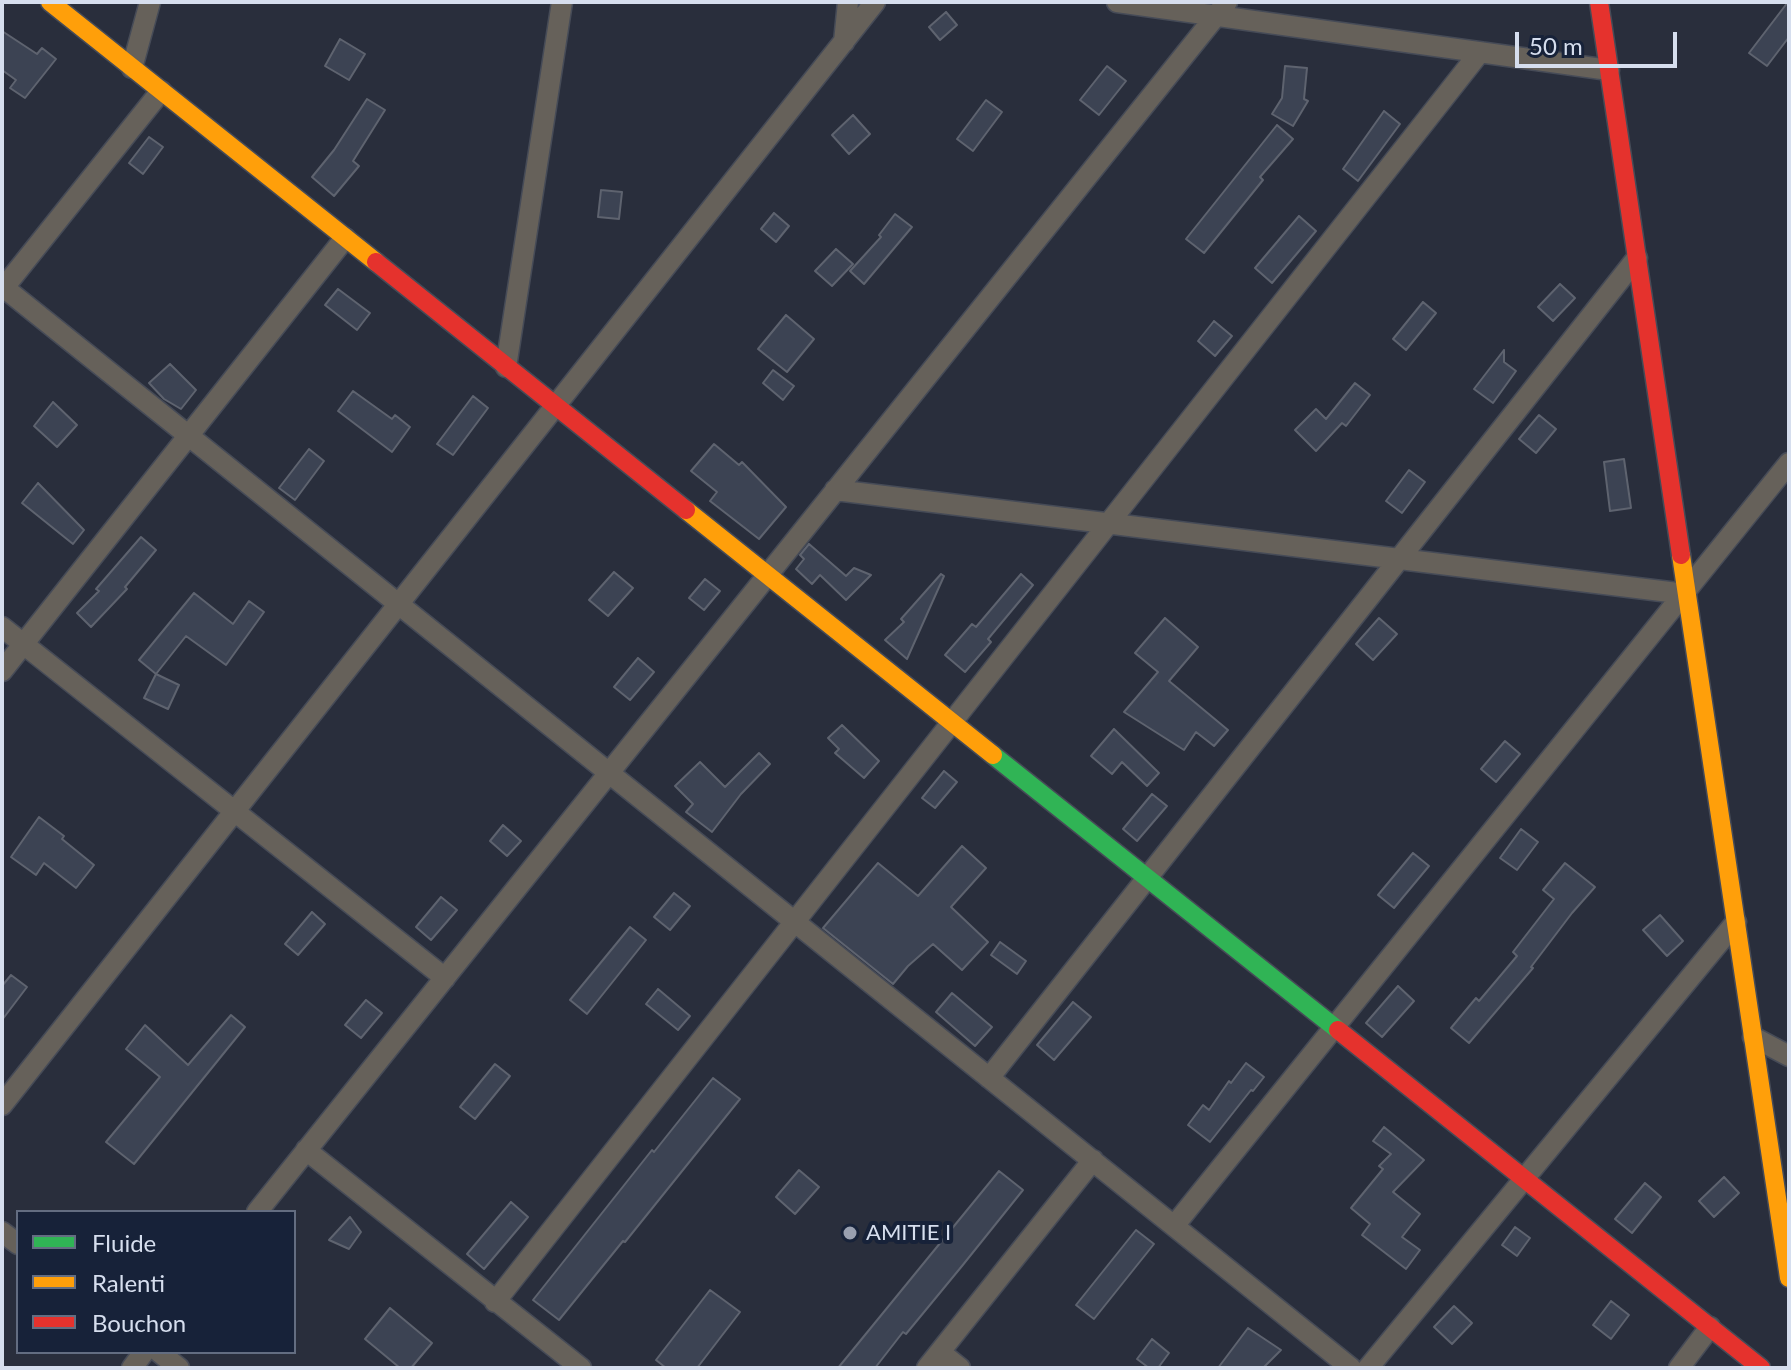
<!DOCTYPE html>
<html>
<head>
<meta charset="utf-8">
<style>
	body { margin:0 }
	#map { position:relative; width:1791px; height:1370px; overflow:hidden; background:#292e3c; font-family:Lato,sans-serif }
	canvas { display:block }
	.frame { position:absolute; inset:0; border:4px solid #d6deee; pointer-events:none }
	.legend { position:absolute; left:16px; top:1210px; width:280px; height:144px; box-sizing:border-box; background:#172239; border:2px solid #636d81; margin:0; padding:10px 14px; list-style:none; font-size:24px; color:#d6deee }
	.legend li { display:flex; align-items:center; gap:16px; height:40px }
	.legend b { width:40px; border:2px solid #636d81 }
	.scale { position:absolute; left:1515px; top:32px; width:162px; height:36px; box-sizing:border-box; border:4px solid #d6deee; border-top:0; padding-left:10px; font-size:24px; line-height:28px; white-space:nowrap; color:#d6deee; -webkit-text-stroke:6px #172239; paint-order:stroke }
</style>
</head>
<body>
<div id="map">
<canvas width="1791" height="1370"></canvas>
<div class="frame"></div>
<ul class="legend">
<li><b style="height:10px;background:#30b455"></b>Fluide</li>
<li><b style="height:10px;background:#ff9f0a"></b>Ralenti</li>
<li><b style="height:10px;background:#e5322d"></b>Bouchon</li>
</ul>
<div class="scale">50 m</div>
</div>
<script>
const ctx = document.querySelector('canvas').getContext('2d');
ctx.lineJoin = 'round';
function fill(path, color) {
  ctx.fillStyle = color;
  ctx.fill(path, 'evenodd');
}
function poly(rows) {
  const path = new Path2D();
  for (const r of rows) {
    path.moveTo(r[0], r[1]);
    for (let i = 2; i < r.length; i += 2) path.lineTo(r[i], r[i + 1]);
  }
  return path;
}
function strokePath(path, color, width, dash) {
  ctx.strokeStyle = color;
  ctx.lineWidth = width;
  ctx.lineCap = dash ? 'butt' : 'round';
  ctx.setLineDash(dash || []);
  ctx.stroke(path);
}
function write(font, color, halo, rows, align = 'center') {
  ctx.font = font + ' Lato,sans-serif';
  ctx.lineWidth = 8;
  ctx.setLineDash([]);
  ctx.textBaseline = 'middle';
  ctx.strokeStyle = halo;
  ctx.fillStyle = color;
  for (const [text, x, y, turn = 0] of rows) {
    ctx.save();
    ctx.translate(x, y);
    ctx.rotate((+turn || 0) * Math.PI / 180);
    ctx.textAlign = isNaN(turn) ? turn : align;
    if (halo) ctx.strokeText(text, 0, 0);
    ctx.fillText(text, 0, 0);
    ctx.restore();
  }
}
const building = poly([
	[1788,2,1789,37,1767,66,1749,53,1788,2],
	[946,12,957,25,940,40,929,27,946,12],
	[2,31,37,54,42,48,56,59,25,98,10,88,16,80,2,70,2,31],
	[340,39,365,54,349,80,325,66,340,39],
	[1107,66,1126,81,1099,115,1080,100,1107,66],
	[1285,66,1307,68,1304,99,1308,101,1293,126,1272,114,1282,98,1285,66],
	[367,99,385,110,353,161,359,166,334,196,312,177,334,150,367,99],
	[986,100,1002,112,973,151,957,139,986,100],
	[1384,111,1400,124,1358,181,1343,169,1384,111],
	[853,115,870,134,849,154,832,135,853,115],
	[1277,125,1293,139,1260,177,1263,180,1204,253,1186,239,1277,125],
	[149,137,163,147,143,174,129,163,149,137],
	[601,190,622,192,619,219,598,217,601,190],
	[774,213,789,226,776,242,761,229,774,213],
	[895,214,912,227,864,284,850,271,881,237,879,235,895,214],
	[1299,216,1316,231,1272,283,1255,268,1299,216],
	[836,249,853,264,832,286,815,271,836,249],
	[1560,284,1575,298,1553,321,1538,307,1560,284],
	[338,289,370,313,357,330,325,305,338,289],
	[1423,302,1436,313,1406,350,1393,339,1423,302],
	[786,315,814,339,787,372,758,349,786,315],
	[1214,321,1232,336,1215,356,1198,341,1214,321],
	[1504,350,1504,362,1516,371,1493,403,1474,389,1504,350],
	[170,364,196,390,181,409,164,399,149,383,170,364],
	[773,370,794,386,783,400,763,383,773,370],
	[1355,383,1370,395,1346,426,1342,423,1316,451,1295,430,1316,409,1326,419,1355,383],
	[353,391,392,419,395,415,410,427,392,452,338,411,353,391],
	[473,396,488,408,453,455,437,444,473,396],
	[53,402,77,425,57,447,34,426,53,402],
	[1539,415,1556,429,1536,453,1519,439,1539,415],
	[714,444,739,465,742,462,786,507,759,539,710,501,717,492,691,471,714,444],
	[309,449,324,461,295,500,279,488,309,449],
	[1624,459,1631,508,1610,511,1604,462,1624,459],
	[1409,470,1425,482,1402,513,1386,501,1409,470],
	[38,483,84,530,73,544,22,503,38,483],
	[141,537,156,550,125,587,127,589,91,627,77,613,99,591,96,589,141,537],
	[809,544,846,576,854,568,871,575,846,600,820,575,812,584,796,569,804,559,800,555,809,544],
	[614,572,633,588,608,616,589,600,614,572],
	[941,574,944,576,907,659,885,640,904,622,901,619,941,574],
	[1021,574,1033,585,988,639,991,642,965,672,945,655,972,624,976,627,1021,574],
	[705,579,720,591,704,610,689,598,705,579],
	[194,593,233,624,249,601,264,612,226,665,186,636,156,674,139,660,194,593],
	[1165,618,1198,647,1169,681,1228,730,1214,746,1196,732,1184,750,1124,712,1158,672,1135,653,1165,618],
	[1379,618,1397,634,1373,660,1356,644,1379,618],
	[638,658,654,672,630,700,614,687,638,658],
	[156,674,179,685,168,709,144,698,156,674],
	[842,725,879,761,864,778,835,753,839,749,828,738,842,725],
	[1114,729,1159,773,1147,786,1122,762,1112,774,1091,756,1114,729],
	[1505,741,1520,754,1496,782,1481,769,1505,741],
	[759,753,770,764,741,794,712,832,686,812,693,804,675,786,700,762,725,787,759,753],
	[944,771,957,782,935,808,922,798,944,771],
	[1152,794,1167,806,1137,841,1123,829,1152,794],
	[39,817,64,836,62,839,94,865,76,888,44,863,36,875,11,857,39,817],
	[503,825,521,841,507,856,490,841,503,825],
	[1521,829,1538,842,1517,870,1500,858,1521,829],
	[962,846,986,868,951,907,988,942,962,970,933,944,908,966,893,984,823,928,878,863,918,896,962,846],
	[1413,853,1429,866,1394,908,1378,895,1413,853],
	[1565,863,1595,887,1572,913,1531,967,1533,968,1469,1043,1451,1028,1476,998,1479,1001,1517,956,1513,952,1554,899,1543,890,1565,863],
	[674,893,690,906,670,930,654,917,674,893],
	[441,897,457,910,431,940,416,927,441,897],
	[312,912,325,924,298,955,285,944,312,912],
	[1660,915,1683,941,1667,956,1643,930,1660,915],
	[630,927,646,940,587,1014,570,1000,630,927],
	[1000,942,1026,961,1017,974,991,955,1000,942],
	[11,975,27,987,2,1020,2,986,11,975],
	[1398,986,1414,1001,1382,1037,1366,1023,1398,986],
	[658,989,690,1016,678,1030,646,1004,658,989],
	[952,993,992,1027,975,1046,936,1012,952,993],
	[366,1000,382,1013,361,1038,345,1025,366,1000],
	[1073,1002,1091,1017,1054,1060,1037,1045,1073,1002],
	[231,1015,245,1027,134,1164,106,1142,160,1077,126,1049,145,1025,188,1065,231,1015],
	[1246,1063,1264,1077,1253,1091,1251,1090,1210,1142,1188,1125,1203,1105,1209,1110,1229,1081,1231,1083,1246,1063],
	[495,1064,510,1076,475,1119,460,1107,495,1064],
	[713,1078,740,1099,625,1242,623,1241,559,1320,533,1300,652,1150,654,1152,713,1078],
	[1384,1127,1424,1160,1393,1192,1420,1214,1402,1237,1420,1250,1406,1269,1362,1235,1370,1224,1351,1208,1383,1169,1379,1166,1391,1154,1373,1141,1384,1127],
	[799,1170,819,1187,795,1214,776,1197,799,1170],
	[999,1171,1023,1190,962,1266,906,1334,903,1332,875,1368,838,1368,999,1171],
	[1724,1177,1739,1193,1714,1217,1699,1201,1724,1177],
	[1645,1183,1661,1197,1632,1233,1615,1219,1645,1183],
	[511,1202,528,1217,484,1269,467,1254,511,1202],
	[350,1217,361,1232,349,1249,329,1240,350,1217],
	[1515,1227,1530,1238,1517,1256,1502,1245,1515,1227],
	[1136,1230,1154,1244,1094,1319,1076,1305,1136,1230],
	[710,1290,740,1312,697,1368,666,1368,656,1360,710,1290],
	[1611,1301,1629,1315,1611,1339,1593,1325,1611,1301],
	[1454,1306,1472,1323,1452,1344,1434,1327,1454,1306],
	[390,1308,432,1343,411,1368,400,1368,365,1339,390,1308],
	[1248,1328,1281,1350,1263,1368,1218,1368,1248,1328],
	[1152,1339,1169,1353,1158,1368,1149,1368,1137,1359,1152,1339]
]);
const street = poly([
	[1117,2,1609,70],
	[844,42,848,2],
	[132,68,150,2],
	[2,286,1351,1368],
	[2,290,161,91],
	[506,367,562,2],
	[835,490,1686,594],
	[2,627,445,978],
	[2,671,345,238],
	[1753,1037,1789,1056],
	[989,1078,1637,258],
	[2,1105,875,2],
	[306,1150,581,1368],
	[257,1212,1227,2],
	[1174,1226,1789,463],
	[2,1232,18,1244],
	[495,1302,1480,52],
	[159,1352,179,1368],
	[940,1352,960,1368],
	[132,1368,144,1352],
	[927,1368,1093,1160],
	[1368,1368,1736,922],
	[1679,1368,1710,1327]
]);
const fast = poly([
	[993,755,1338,1030]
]);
const slow = poly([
	[50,2,376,262],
	[686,510,993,755],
	[1681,555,1789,1278]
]);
const jam = poly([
	[1599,2,1681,555],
	[376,262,686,510],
	[1338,1030,1761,1368]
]);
const markers = [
	[850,1233,8,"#99a0b0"]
];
const poiNames = [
	["AMITIE I",866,1233]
];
fill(building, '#3c4353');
strokePath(building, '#5e636f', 2);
strokePath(street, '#464b57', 23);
strokePath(fast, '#464b57', 21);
strokePath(slow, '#464b57', 21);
strokePath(jam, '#464b57', 21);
strokePath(street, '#66615a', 20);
strokePath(fast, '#30b455', 18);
strokePath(slow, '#ff9f0a', 18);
strokePath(jam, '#e5322d', 18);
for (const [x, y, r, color] of markers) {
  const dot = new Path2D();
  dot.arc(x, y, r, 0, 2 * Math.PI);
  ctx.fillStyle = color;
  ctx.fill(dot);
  strokePath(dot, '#172239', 3);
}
write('22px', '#d6deee', '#172239', poiNames, 'left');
</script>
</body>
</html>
